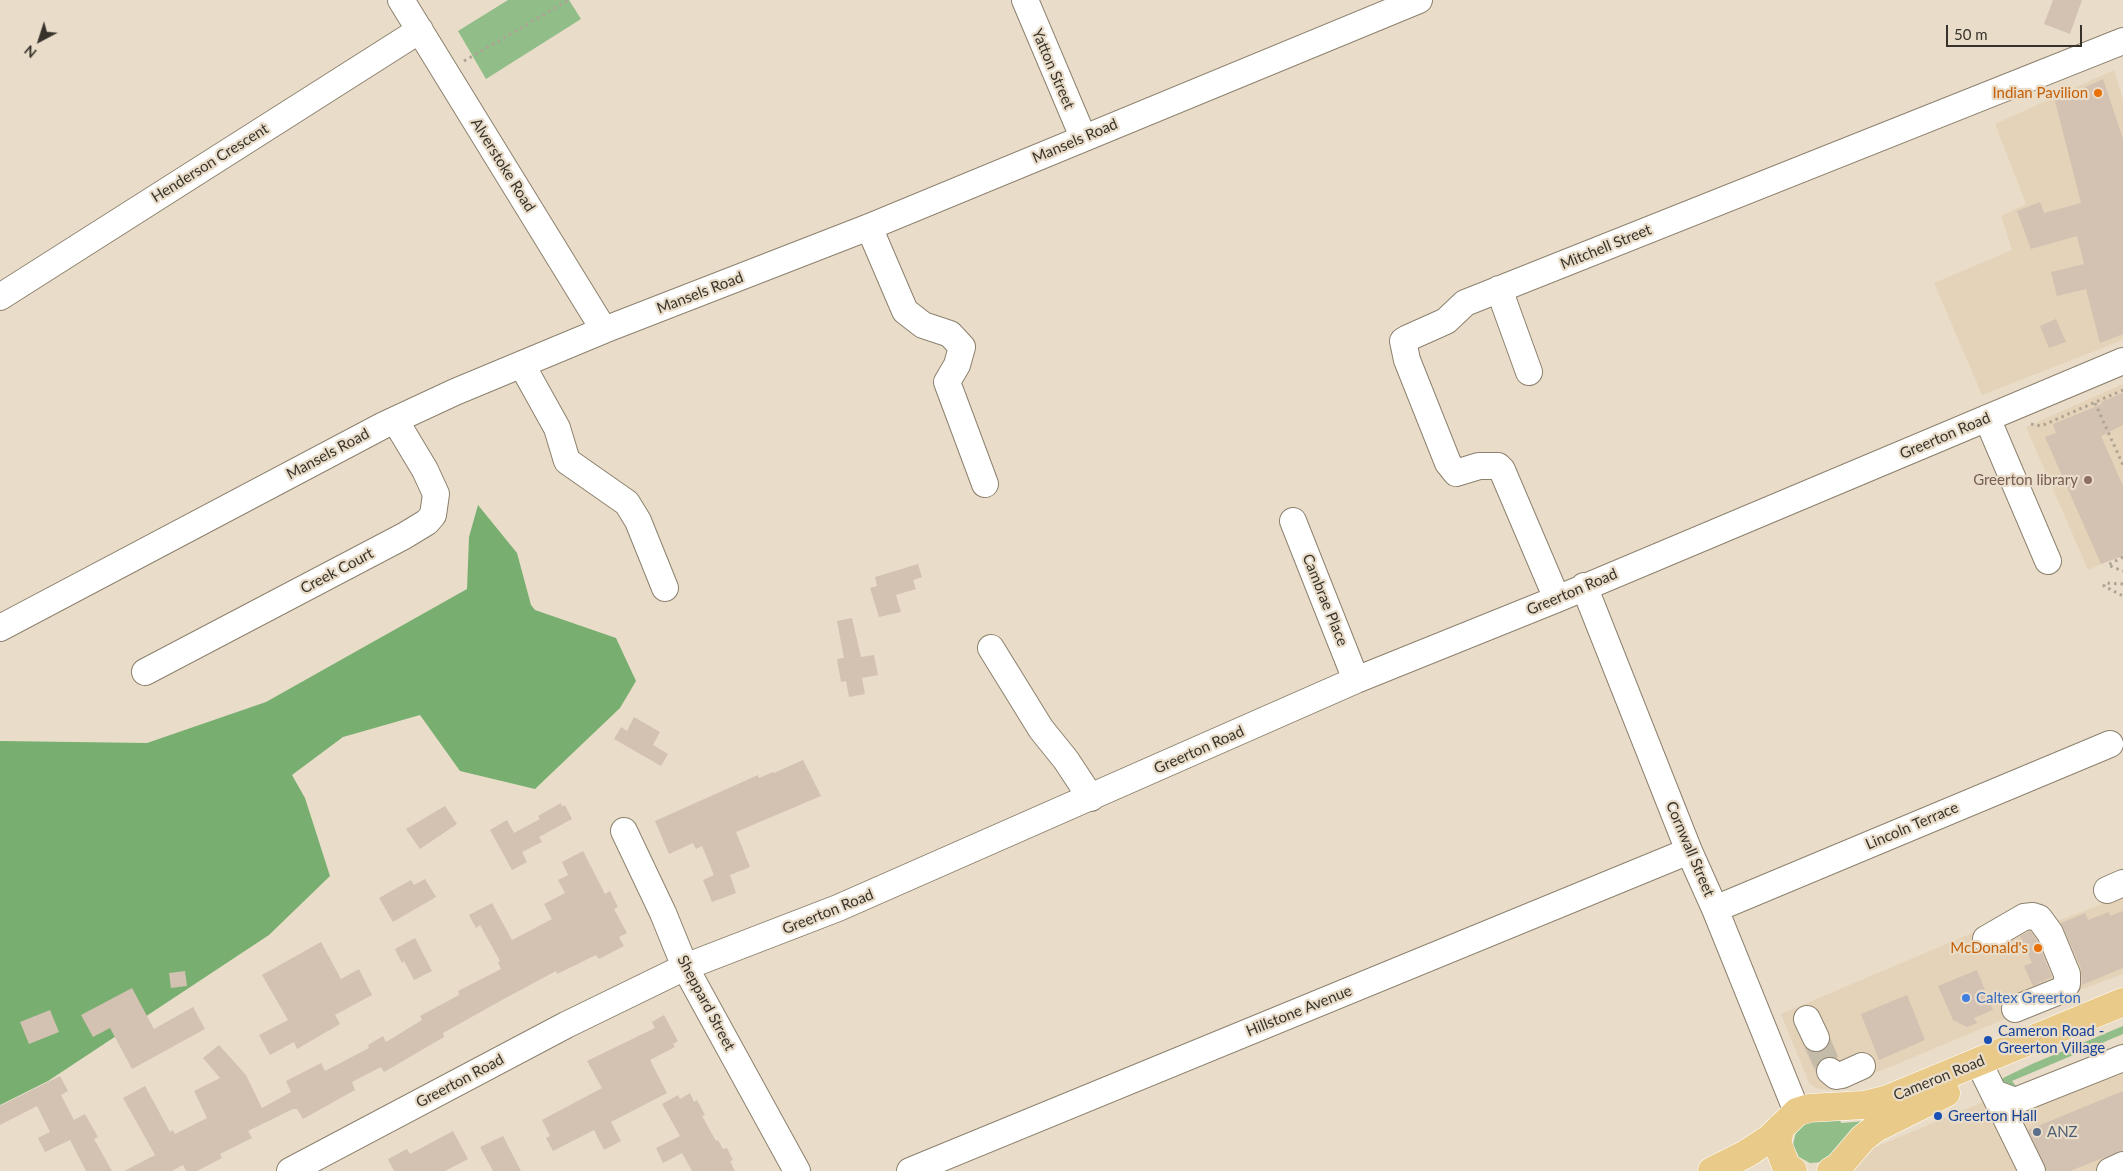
<!DOCTYPE html>
<html>
<head>
<meta charset="utf-8">
<style>
	body { margin:0 }
	#map { position:relative; width:2123px; height:1171px; overflow:hidden; background:#e9ddc9; font-family:Lato,sans-serif }
	canvas { display:block }
	.north { position:absolute; left:15px; top:15px; width:50px; height:50px; -webkit-text-stroke:4px #e9ddc9; paint-order:stroke; rotate:220deg; font-size:14px; font-weight:700; line-height:20px; text-align:center; color:#37332b }
	.north::after { content:''; display:block; margin:auto; width:18px; height:22px; background:#37332b; clip-path:polygon(50% 0,100% 100%,50% 72%,0 100%) }
	.scale { position:absolute; left:1946px; top:25px; width:136px; height:22px; box-sizing:border-box; border:2px solid #37332b; border-top:0; padding-left:6px; font-size:15px; line-height:18px; white-space:nowrap; color:#37332b; -webkit-text-stroke:4px #e9ddc9; paint-order:stroke }
</style>
</head>
<body>
<div id="map">
<canvas width="2123" height="1171"></canvas>
<div class="north">N</div>
<div class="scale">50 m</div>
</div>
<script>
const ctx = document.querySelector('canvas').getContext('2d');
ctx.lineJoin = 'round';
function fill(path, color) {
  ctx.fillStyle = color;
  ctx.fill(path, 'evenodd');
}
function poly(rows) {
  const path = new Path2D();
  for (const r of rows) {
    path.moveTo(r[0], r[1]);
    for (let i = 2; i < r.length; i += 2) path.lineTo(r[i], r[i + 1]);
  }
  return path;
}
function strokePath(path, color, width, dash) {
  ctx.strokeStyle = color;
  ctx.lineWidth = width;
  ctx.lineCap = dash ? 'butt' : 'round';
  ctx.setLineDash(dash || []);
  ctx.stroke(path);
}
function write(font, color, halo, rows, align = 'center') {
  ctx.font = font + ' Lato,sans-serif';
  ctx.lineWidth = 4.5;
  ctx.setLineDash([]);
  ctx.textBaseline = 'middle';
  ctx.strokeStyle = halo;
  ctx.fillStyle = color;
  for (const [text, x, y, turn = 0] of rows) {
    ctx.save();
    ctx.translate(x, y);
    ctx.rotate((+turn || 0) * Math.PI / 180);
    ctx.textAlign = isNaN(turn) ? turn : align;
    if (halo) ctx.strokeText(text, 0, 0);
    ctx.fillText(text, 0, 0);
    ctx.restore();
  }
}
const built = poly([
	[2114,70,2123,100,2123,340,1982,395,1934,283,2012,250,2001,216,2026,204,1995,124],
	[2123,384,2123,554,2088,570,2026,427],
	[2123,896,2123,974,2024,1011,1837,1089,1826,1090,1816,1088,1809,1083,1781,1014,2043,903,2052,923],
	[2123,1043,2123,1171,1838,1171,1866,1151]
]);
const green = poly([
	[508,0,569,0,581,19,486,79,458,31],
	[2123,1026,2123,1034,2012,1081,2020,1091,1999,1083,2003,1078,2032,1064],
	[1838,1114,1841,1123,1867,1121,1823,1162,1810,1163,1799,1157,1793,1145,1796,1132,1805,1122]
]);
const forest = poly([
	[478,505,517,553,531,605,535,610,616,638,636,681,620,708,535,789,460,771,420,715,343,737,292,775,305,798,330,876,269,935,48,1081,0,1105,0,741,147,743,266,702,467,589,469,537]
]);
const building = poly([
	[2053,0,2082,0,2070,34,2044,24],
	[2103,79,2123,139,2123,334,2100,343,2086,289,2057,296,2051,272,2084,264,2077,236,2031,249,2017,211,2040,202,2044,213,2081,203,2055,101],
	[2056,319,2066,342,2049,348,2040,326],
	[2123,393,2123,425,2101,436,2123,486,2123,556,2101,564,2045,437,2056,433,2053,424,2102,404,2101,402],
	[918,564,922,577,913,580,916,589,896,595,901,612,879,617,870,588,877,586,875,577],
	[852,618,861,657,874,655,878,675,862,678,865,694,849,697,846,681,841,682,837,659,844,658,837,621],
	[634,717,660,732,653,745,668,754,661,766,614,739,621,727,627,731],
	[803,760,821,796,736,832,750,867,730,875,736,893,712,902,703,880,714,875,702,846,696,849,693,843,669,854,655,821,758,775,759,778,773,772,774,773],
	[561,803,562,807,565,805,572,819,539,837,542,842,522,852,527,862,512,870,490,830,507,820,514,833,540,819,538,816],
	[445,806,457,824,420,849,406,829],
	[583,851,605,894,610,891,618,907,614,909,627,933,619,937,624,946,599,959,596,955,557,974,556,971,502,1000,443,1033,444,1037,384,1072,381,1067,352,1082,355,1090,303,1119,297,1109,293,1109,248,1131,252,1138,220,1154,222,1158,197,1171,186,1171,183,1165,172,1171,124,1171,155,1155,123,1098,145,1086,170,1132,173,1130,175,1134,207,1118,194,1091,220,1078,203,1058,219,1045,246,1075,262,1108,291,1092,286,1081,321,1063,325,1071,369,1048,368,1045,383,1036,386,1042,422,1020,420,1016,459,995,458,991,501,969,498,962,500,961,480,925,476,928,469,915,492,903,512,940,552,919,544,904,565,893,558,880,568,875,562,862],
	[425,879,436,897,393,922,379,898,411,880,414,885],
	[2123,911,2123,968,2082,985,2081,968,2061,923,2085,913,2088,920,2109,912,2110,916],
	[2030,931,2037,940,2052,977,2033,986,2024,966,2032,963,2020,936],
	[415,938,432,971,414,980,404,961,402,963,395,949],
	[321,942,341,979,359,969,372,995,335,1015,340,1024,297,1049,294,1042,270,1055,259,1035,288,1020,262,975],
	[1977,970,1993,1010,1974,1018,1977,1023,1967,1027,1953,1020,1938,986],
	[185,971,187,986,171,988,169,973],
	[132,988,154,1029,193,1007,205,1029,132,1069,110,1028,93,1037,81,1015],
	[1907,995,1925,1040,1879,1060,1861,1014],
	[50,1010,59,1032,29,1044,20,1022],
	[664,1015,678,1041,673,1044,675,1047,650,1060,667,1093,611,1122,621,1141,604,1150,594,1130,553,1151,546,1138,550,1136,542,1120,602,1088,587,1061,655,1028,652,1022],
	[1828,1046,1833,1056,1825,1057,1819,1061,1816,1073,1804,1047,1815,1053,1823,1051],
	[60,1076,68,1091,61,1095,74,1120,85,1114,98,1137,94,1139,112,1171,86,1171,70,1140,45,1152,38,1138,50,1132,37,1106,0,1125,0,1106],
	[2123,1091,2123,1150,2070,1171,2047,1171,2028,1130],
	[690,1093,694,1102,697,1100,705,1115,702,1116,716,1141,718,1140,723,1149,727,1148,733,1160,730,1161,735,1171,692,1171,682,1153,663,1163,656,1148,680,1136,662,1104,678,1095,680,1099],
	[453,1131,468,1159,445,1171,394,1171,388,1159,407,1149,410,1154],
	[503,1136,521,1171,493,1171,480,1147]
]);
const minorTunnel = poly([
	[1816,1038,1830,1071]
]);
const path = poly([
	[464,61,569,0],
	[2095,403,2123,465],
	[2031,424,2041,426,2123,390],
	[2123,557,2108,565,2123,571],
	[2123,584,2105,583,2104,586,2123,596]
]);
const minor = poly([
	[401,0,604,330],
	[1025,0,1083,137],
	[869,227,905,311,923,325,950,334,962,347,957,365,947,382,985,484],
	[1499,289,1529,372],
	[0,297,420,30],
	[522,365,557,428,567,461,627,503,638,521,665,588],
	[1987,418,2048,561],
	[1293,521,1356,680],
	[1584,586,1689,851,1715,909,1797,1112],
	[1557,599,1502,470,1498,466,1479,466,1456,473,1448,463,1407,360,1403,341,1408,338,1446,321,1465,303,2123,41],
	[0,628,384,425,455,392,604,330,869,227,1419,0],
	[991,648,1041,729,1066,760,1091,798],
	[145,672,404,536,427,522,433,515,436,494,425,470,395,420],
	[624,831,663,913,685,967,797,1171],
	[2107,890,2123,883],
	[1715,909,2110,744],
	[1986,939,2024,917,2033,916,2039,918,2050,933,2067,974,2067,984,2062,990,2015,1009],
	[1807,1019,1816,1038],
	[1830,1071,1836,1076,1842,1075,1862,1066],
	[1984,1073,2032,1171],
	[1994,1093,2015,1101,2123,1058],
	[290,1171,566,1025,685,967,838,908,1356,680,1557,599,2123,361],
	[910,1171,1689,851],
	[2110,1171,2123,1165]
]);
const major = poly([
	[1781,1127,1777,1142,1786,1166,1793,1171],
	[1712,1171,1746,1154,1769,1139,1797,1112,1810,1108,1864,1105,1888,1099,2123,1002],
	[1831,1171,1839,1166,1863,1138,1876,1128,1946,1093]
]);
const markers = [
	[2098,93,5,"#e8710a"],
	[2088,480,5,"#8d6e63"],
	[2038,948,5,"#e8710a"],
	[1966,998,5,"#3f7fe0"],
	[1988,1040,5,"#1a4fb4"],
	[1938,1116,5,"#1a4fb4"],
	[2037,1132,5,"#5c6f8a"]
];
const streetNames = [
	["Yatton Street",1053,69,67],
	["Mansels Road",1075,141,-23],
	["Henderson Crescent",210,163,-32],
	["Alverstoke Road",503,165,58],
	["Mitchell Street",1606,247,-22],
	["Mansels Road",700,293,-21],
	["Greerton Road",1945,436,-23],
	["Mansels Road",328,454,-28],
	["Creek Court",337,571,-28],
	["Greerton Road",1572,592,-23],
	["Cambrae Place",1325,600,68],
	["Greerton Road",1199,750,-24],
	["Lincoln Terrace",1912,826,-23],
	["Cornwall Street",1690,849,67],
	["Greerton Road",828,912,-22],
	["Sheppard Street",706,1003,62],
	["Hillstone Avenue",1299,1011,-22],
	["Cameron Road",1939,1078,-22],
	["Greerton Road",460,1081,-28]
];
const foodNames = [
	["Indian Pavilion",2088,93],
	["McDonald's",2028,948]
];
const educationNames = [
	["Greerton library",2078,480]
];
const shopNames = [
	["Caltex Greerton",1976,998]
];
const transitNames = [
	["Cameron Road -",1998,1031],
	["Greerton Village",1998,1048],
	["Greerton Hall",1948,1116]
];
const serviceNames = [
	["ANZ",2047,1132]
];
fill(built, '#e4d3b8');
fill(green, '#91bd89');
fill(forest, '#78ae70');
fill(building, '#d3c1b1');
strokePath(minorTunnel, '#c5bba9', 26, [26, 13]);
strokePath(minor, '#8c816e', 28);
strokePath(major, '#fff', 29);
strokePath(path, '#aea494', 3, [2.5, 4]);
strokePath(minor, '#fff', 26);
strokePath(major, '#e9ca89', 28);
for (const [x, y, r, color] of markers) {
  const dot = new Path2D();
  dot.arc(x, y, r, 0, 2 * Math.PI);
  ctx.fillStyle = color;
  ctx.fill(dot);
  strokePath(dot, '#e9ddc9', 2);
}
write('15px', '#37332b', '#e9ddc9', streetNames);
write('15px', '#c56008', '#e9ddc9', foodNames, 'right');
write('15px', '#785e54', '#e9ddc9', educationNames, 'right');
write('15px', '#366cbe', '#e9ddc9', shopNames, 'left');
write('15px', '#164399', '#e9ddc9', transitNames, 'left');
write('15px', '#4e5e75', '#e9ddc9', serviceNames, 'left');
</script>
</body>
</html>
